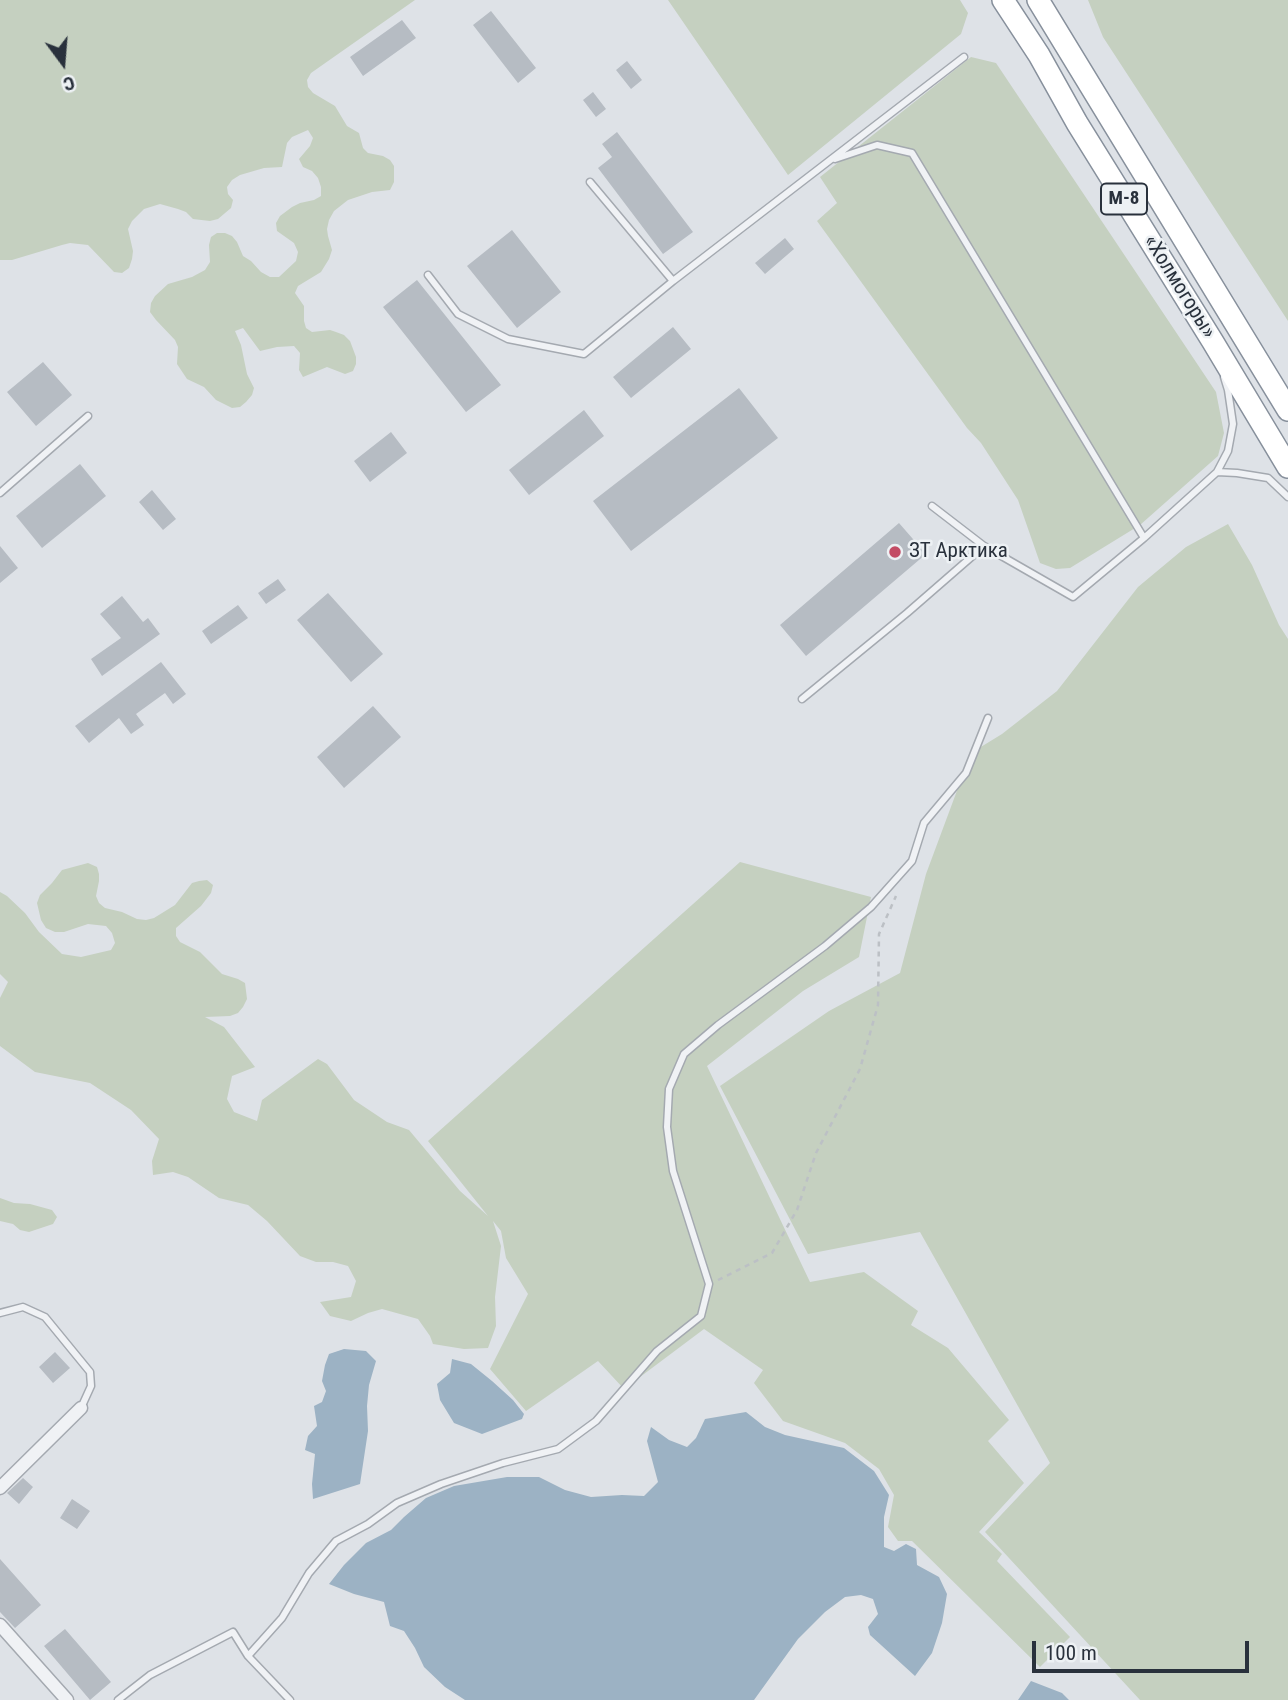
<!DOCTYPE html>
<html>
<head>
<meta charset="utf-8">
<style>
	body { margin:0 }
	#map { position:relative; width:1288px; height:1700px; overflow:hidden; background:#dee2e7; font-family:"Roboto Condensed",sans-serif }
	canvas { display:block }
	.north { position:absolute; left:28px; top:28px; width:70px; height:70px; -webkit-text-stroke:5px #edf1f4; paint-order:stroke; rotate:164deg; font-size:19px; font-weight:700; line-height:28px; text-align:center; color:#29313c }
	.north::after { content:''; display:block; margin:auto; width:24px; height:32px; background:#29313c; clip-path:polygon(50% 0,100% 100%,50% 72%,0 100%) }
	.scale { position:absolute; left:1032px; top:1641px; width:217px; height:32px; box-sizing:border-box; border:4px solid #29313c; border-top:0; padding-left:9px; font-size:21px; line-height:24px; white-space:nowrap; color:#29313c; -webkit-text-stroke:5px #edf1f4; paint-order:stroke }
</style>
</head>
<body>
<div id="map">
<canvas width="1288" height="1700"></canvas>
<div class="north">С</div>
<div class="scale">100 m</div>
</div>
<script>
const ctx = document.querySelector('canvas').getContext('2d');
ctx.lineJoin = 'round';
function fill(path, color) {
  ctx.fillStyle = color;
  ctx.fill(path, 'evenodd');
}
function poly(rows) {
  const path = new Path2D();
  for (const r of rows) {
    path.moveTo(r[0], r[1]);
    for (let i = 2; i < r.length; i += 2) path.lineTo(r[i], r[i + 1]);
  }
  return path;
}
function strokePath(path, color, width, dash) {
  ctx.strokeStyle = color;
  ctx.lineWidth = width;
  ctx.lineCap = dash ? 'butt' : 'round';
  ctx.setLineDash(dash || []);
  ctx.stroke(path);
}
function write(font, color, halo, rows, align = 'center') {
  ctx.font = font + ' "Roboto Condensed",sans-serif';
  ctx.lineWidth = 5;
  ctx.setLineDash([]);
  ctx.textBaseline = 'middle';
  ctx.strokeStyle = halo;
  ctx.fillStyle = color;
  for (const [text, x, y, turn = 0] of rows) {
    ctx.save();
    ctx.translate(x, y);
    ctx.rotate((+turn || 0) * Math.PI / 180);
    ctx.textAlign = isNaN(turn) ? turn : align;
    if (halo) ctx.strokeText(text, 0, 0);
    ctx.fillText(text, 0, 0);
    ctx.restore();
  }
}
const green = poly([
	[0,0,415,0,311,73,307,80,308,87,313,93,335,106,347,126,359,133,363,148,368,153,383,156,390,160,394,166,394,182,390,190,372,192,348,200,334,211,329,220,327,229,328,236,332,250,329,259,321,272,298,286,295,293,304,306,304,321,306,328,312,332,330,330,336,332,344,335,350,341,356,357,356,364,353,371,345,374,327,367,303,377,299,370,300,353,294,346,277,347,260,351,243,328,235,331,241,345,247,374,254,388,252,395,246,402,240,407,232,408,216,400,204,387,187,379,177,364,178,347,175,340,156,320,150,312,151,303,155,296,168,284,192,277,205,270,210,262,209,245,211,237,217,233,225,233,232,236,237,242,243,256,251,261,261,272,270,277,279,277,296,261,298,252,294,243,277,231,276,223,280,216,292,207,300,203,314,200,321,196,321,187,318,178,312,171,303,167,299,159,310,146,313,138,308,130,292,137,287,143,282,167,264,168,240,175,232,180,227,187,228,194,233,200,231,208,218,219,210,221,193,219,186,212,178,209,160,204,144,209,132,221,128,229,133,251,132,259,129,268,122,273,114,272,88,245,70,243,62,245,12,260,0,260],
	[668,0,960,0,968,13,961,34,788,175],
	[1088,0,1288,0,1288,321,1103,37],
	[971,57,996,63,1216,392,1224,433,1218,456,1140,525,1070,568,1056,569,1040,563,1018,500,981,443,967,428,817,221,837,203,820,177],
	[1228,524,1252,565,1279,625,1288,639,1288,1700,1140,1700,985,1532,1050,1463,920,1232,808,1254,720,1086,829,1011,900,973,926,874,971,753,1002,734,1057,691,1138,587,1186,547],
	[740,862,871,897,859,957,803,991,707,1066,810,1282,864,1272,918,1311,911,1325,948,1348,1009,1420,988,1441,1024,1483,979,1532,1002,1554,997,1561,1070,1637,1040,1667,912,1541,898,1541,888,1527,894,1495,879,1469,845,1443,783,1421,754,1383,763,1370,704,1329,624,1389,598,1361,526,1411,490,1369,528,1294,506,1258,501,1231,493,1221,501,1246,495,1297,496,1326,488,1348,464,1349,433,1344,430,1336,418,1319,382,1309,368,1313,351,1321,330,1316,320,1302,351,1297,356,1281,348,1266,333,1262,316,1262,300,1256,267,1221,248,1205,219,1198,188,1177,173,1172,153,1175,152,1161,159,1139,131,1110,90,1083,35,1072,0,1046,0,998,8,982,0,974,0,892,7,896,25,913,39,932,62,954,81,957,111,950,115,943,112,933,106,926,88,924,64,932,55,932,46,928,41,920,37,903,40,895,52,883,62,870,88,863,97,867,99,874,99,881,96,896,99,903,105,908,122,912,137,919,146,920,154,918,175,905,192,883,199,881,207,880,213,885,211,893,201,906,176,928,176,936,180,942,200,952,222,974,238,979,245,983,247,999,243,1007,238,1013,230,1016,205,1017,224,1027,255,1067,232,1076,227,1099,234,1112,257,1121,262,1100,318,1059,327,1064,354,1100,387,1122,409,1130,460,1191,488,1216,428,1141],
	[0,1198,14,1203,30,1204,52,1210,57,1217,53,1224,29,1232,20,1230,13,1224,0,1221]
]);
const water = poly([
	[344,1349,366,1351,376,1361,369,1385,367,1406,368,1431,360,1484,313,1499,312,1484,315,1454,305,1450,308,1436,317,1426,314,1406,322,1402,326,1391,322,1381,325,1365,329,1354],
	[452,1359,471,1364,492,1381,513,1400,524,1414,522,1419,482,1434,454,1423,440,1400,437,1384,450,1373],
	[746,1412,765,1427,785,1435,844,1448,874,1471,889,1495,884,1517,884,1547,894,1551,906,1544,916,1549,917,1565,939,1577,947,1594,942,1623,932,1653,915,1676,870,1635,868,1627,878,1614,873,1599,861,1595,845,1597,825,1612,798,1639,754,1700,465,1700,445,1687,424,1667,415,1648,404,1631,390,1626,384,1602,354,1594,329,1584,344,1565,366,1543,391,1530,404,1517,426,1498,454,1486,507,1477,539,1477,565,1490,591,1497,622,1495,644,1496,658,1482,647,1441,651,1427,669,1440,687,1447,696,1438,705,1419],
	[1031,1681,1062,1693,1069,1700,1018,1700]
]);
const building = poly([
	[491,11,536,68,518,83,473,25],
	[402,20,416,38,363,76,350,57],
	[627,61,642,80,631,89,616,70],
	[593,92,606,109,596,117,583,100],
	[617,132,693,232,663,254,598,168,612,157,602,144],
	[512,230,561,292,517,328,467,266],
	[785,238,794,249,765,274,755,263],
	[417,280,501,385,466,412,383,307],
	[673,327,691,349,631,398,613,377],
	[43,362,72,395,36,426,7,392],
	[739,388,778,438,631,551,593,501],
	[584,410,604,436,529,495,509,470],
	[391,432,407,453,370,482,354,461],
	[80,464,106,496,42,548,16,516],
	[152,490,176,519,163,530,139,502],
	[899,523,926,554,806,656,780,625],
	[0,546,18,568,0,583],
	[278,579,286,590,266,604,258,593],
	[328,593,383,654,351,682,297,620],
	[122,596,143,622,148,618,160,634,102,676,91,659,121,638,100,614],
	[238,605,248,618,211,644,202,631],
	[161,662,186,694,173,704,165,693,136,714,144,725,131,734,119,718,89,743,75,726],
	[373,706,401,737,344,788,317,757],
	[55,1352,70,1368,53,1383,39,1367],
	[23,1478,33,1487,19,1504,7,1493],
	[72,1499,90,1511,77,1529,60,1518],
	[0,1559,41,1605,15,1628,0,1612],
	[65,1629,111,1682,90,1700,44,1646]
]);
const path = poly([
	[718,1280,772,1253,797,1210,816,1153,860,1069,878,1005,879,934,896,896]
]);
const service = poly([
	[835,159,877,145,912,153,1144,538],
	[590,182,673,281],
	[428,275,458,314,508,339,584,354,673,281,964,57],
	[1217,472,1237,473,1268,478,1288,497],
	[0,493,88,416],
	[932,506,984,546],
	[802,699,907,613,984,546,1073,597,1144,538,1217,472,1228,451,1233,424,1228,390,1224,377],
	[0,1313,23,1307,45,1317,90,1372,91,1386,81,1408],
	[118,1700,150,1675,233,1632,248,1656],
	[290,1700,248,1656,282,1618,309,1573,336,1541,368,1524,397,1503,441,1484,503,1463,558,1449,596,1421,657,1351,701,1316,709,1284,673,1171,667,1127,669,1089,684,1054,718,1025,825,946,871,907,912,861,924,823,966,773,988,718]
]);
const minor = poly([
	[0,1488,81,1408],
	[0,1625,67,1700]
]);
const trunk = poly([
	[1003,0,1039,55,1077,123,1213,342,1288,467],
	[1038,0,1288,410]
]);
const markers = [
	[895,552,7,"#c34c65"]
];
const shields = [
	[1124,199,46]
];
const shieldNames = [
	["М-8",1124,199]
];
const streetNames = [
	["«Холмогоры»",1179,287,58]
];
const poiNames = [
	["ЗТ Арктика",909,552]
];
fill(green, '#c5d0c0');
fill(water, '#9cb2c4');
fill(building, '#b6bcc3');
strokePath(service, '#a4a9b0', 9);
strokePath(minor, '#a4a9b0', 15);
strokePath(trunk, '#87909c', 24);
strokePath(path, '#bcc0c5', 2.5, [5, 5]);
strokePath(service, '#f0f2f5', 6);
strokePath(minor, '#f0f2f5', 12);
strokePath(trunk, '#fff', 21);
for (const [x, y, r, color] of markers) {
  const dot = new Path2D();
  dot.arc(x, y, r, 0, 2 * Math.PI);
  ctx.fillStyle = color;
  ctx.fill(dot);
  strokePath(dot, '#edf1f4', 2.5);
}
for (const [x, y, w] of shields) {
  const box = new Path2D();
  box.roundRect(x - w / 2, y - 15.5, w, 31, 5);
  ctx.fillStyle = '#edf1f4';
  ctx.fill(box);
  strokePath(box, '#29313c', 2);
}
write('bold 19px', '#29313c', null, shieldNames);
write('21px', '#29313c', '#edf1f4', streetNames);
write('21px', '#29313c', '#edf1f4', poiNames, 'left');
</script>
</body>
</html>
